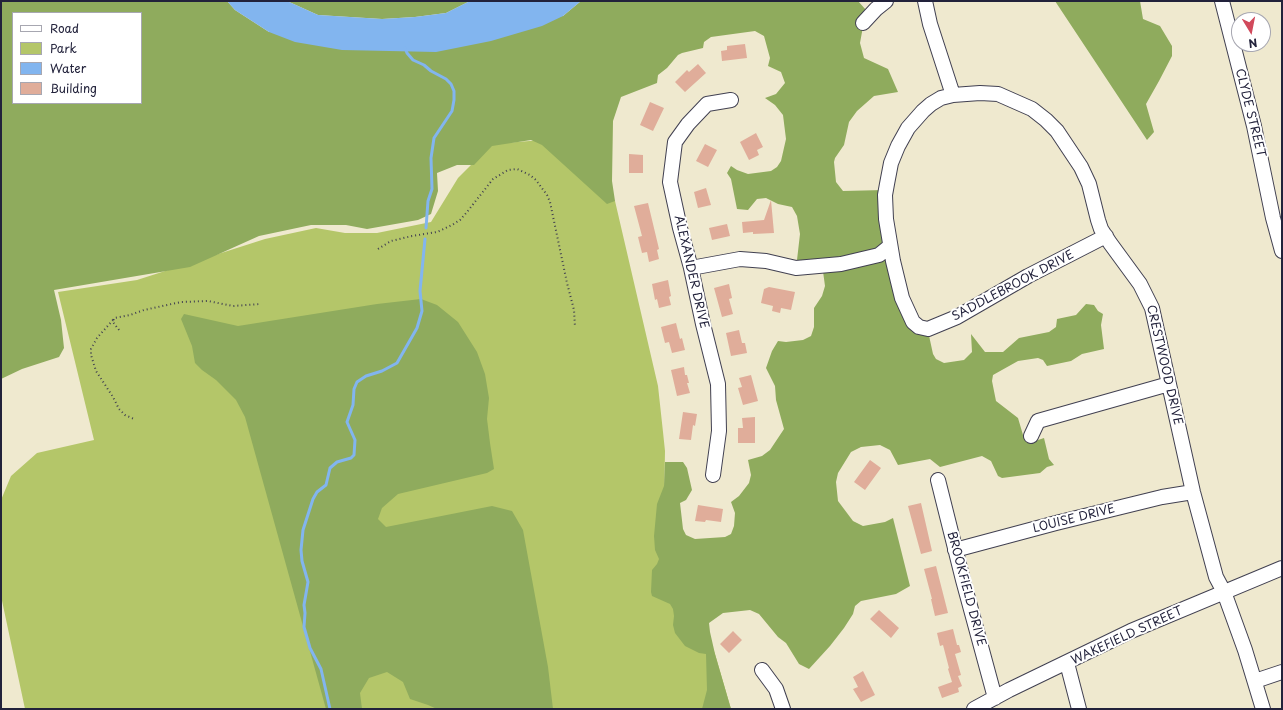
<!DOCTYPE html>
<html>
<head>
<meta charset="utf-8">
<style>
	body { margin:0 }
	#map { position:relative; width:1283px; height:710px; overflow:hidden; background:#efe9cf; font-family:"Playpen Sans",sans-serif }
	canvas { display:block }
	.frame { position:absolute; inset:0; border:2px solid #22223b; pointer-events:none }
	.legend { position:absolute; left:12px; top:12px; width:130px; height:92px; box-sizing:border-box; background:#fff; border:1px solid #a7a7b1; margin:0; padding:5px 7px; list-style:none; font-size:12px; color:#22223b }
	.legend li { display:flex; align-items:center; gap:8px; height:20px }
	.legend b { width:20px; border:1px solid #a7a7b1 }
	.north { position:absolute; left:1231px; top:12px; width:40px; height:40px; box-sizing:border-box; background:#fff; border:1px solid #a7a7b1; border-radius:50%; rotate:170deg; font-size:11px; font-weight:700; line-height:16px; text-align:center; color:#22223b }
	.north::after { content:''; display:block; margin:auto; width:14px; height:18px; background:#d1495b; clip-path:polygon(50% 0,100% 100%,50% 72%,0 100%) }
</style>
</head>
<body>
<div id="map">
<canvas width="1283" height="710"></canvas>
<div class="frame"></div>
<ul class="legend">
<li><b style="height:5px;background:#fff"></b>Road</li>
<li><b style="height:11px;background:#b4c669"></b>Park</li>
<li><b style="height:11px;background:#82b5ef"></b>Water</li>
<li><b style="height:11px;background:#e0ad9a"></b>Building</li>
</ul>
<div class="north">N</div>
</div>
<script>
const ctx = document.querySelector('canvas').getContext('2d');
ctx.lineJoin = 'round';
function fill(path, color) {
  ctx.fillStyle = color;
  ctx.fill(path, 'evenodd');
}
function poly(rows) {
  const path = new Path2D();
  for (const r of rows) {
    path.moveTo(r[0], r[1]);
    for (let i = 2; i < r.length; i += 2) path.lineTo(r[i], r[i + 1]);
  }
  return path;
}
function strokePath(path, color, width, dash) {
  ctx.strokeStyle = color;
  ctx.lineWidth = width;
  ctx.lineCap = dash ? 'butt' : 'round';
  ctx.setLineDash(dash || []);
  ctx.stroke(path);
}
function write(font, color, halo, rows, align = 'center') {
  ctx.font = font + ' "Playpen Sans",sans-serif';
  ctx.lineWidth = 4;
  ctx.setLineDash([]);
  ctx.textBaseline = 'middle';
  ctx.strokeStyle = halo;
  ctx.fillStyle = color;
  for (const [text, x, y, turn = 0] of rows) {
    ctx.save();
    ctx.translate(x, y);
    ctx.rotate((+turn || 0) * Math.PI / 180);
    ctx.textAlign = isNaN(turn) ? turn : align;
    if (halo) ctx.strokeText(text, 0, 0);
    ctx.fillText(text, 0, 0);
    ctx.restore();
  }
}
const green = poly([
	[542,140,615,201,658,386,663,432,665,451,664,510,715,654,731,709,25,709,1,596,1,500,11,476,37,453,94,440,58,292,137,280,265,239,316,228,345,233,377,233,431,222,458,178,492,144]
]);
const forest = poly([
	[1,1,227,1,235,10,269,32,563,16,581,1,858,1,866,10,860,43,864,58,888,69,898,92,874,96,857,111,849,122,844,145,835,158,834,162,836,182,843,191,884,190,904,304,928,331,933,354,936,359,944,363,964,360,972,352,971,334,985,352,1003,352,1019,338,1049,332,1056,327,1057,319,1076,315,1086,304,1094,305,1098,311,1103,314,1101,325,1104,349,1082,354,1071,361,1047,366,1043,360,1038,358,1018,361,993,375,992,381,996,401,1018,418,1023,435,1029,440,1035,441,1044,438,1049,459,1054,465,1047,467,1040,473,1002,478,998,476,991,461,982,456,940,467,930,459,898,465,890,450,880,445,861,447,851,452,838,473,836,482,838,501,853,521,863,526,885,522,893,518,910,586,896,594,861,601,855,606,853,614,844,628,830,646,809,669,799,664,786,643,778,637,759,614,750,610,723,613,709,623,710,632,715,654,731,709,702,709,707,690,706,654,699,653,685,646,675,633,673,625,674,616,673,609,670,604,652,596,651,592,652,570,657,564,659,559,655,550,654,536,657,504,664,486,665,462,683,462,687,468,692,490,686,500,680,503,683,529,686,535,695,539,725,537,731,534,734,526,735,513,731,502,739,496,749,483,751,475,748,460,762,456,770,450,784,429,776,400,775,386,766,368,772,351,778,341,786,342,803,340,811,336,814,327,814,308,822,296,825,286,822,264,802,262,797,260,800,234,797,216,792,207,778,204,766,198,757,199,748,210,737,209,731,179,727,173,731,166,737,170,748,174,771,171,777,167,781,161,786,139,783,115,775,105,765,98,776,94,785,83,781,72,768,66,770,58,764,36,755,31,711,37,704,42,703,48,682,53,678,55,667,68,658,75,657,83,621,97,613,121,612,181,615,201,607,204,542,145,531,140,492,146,474,165,457,165,437,173,438,191,431,214,418,220,367,229,346,225,311,225,259,236,190,267,54,290,61,320,64,348,59,357,22,369,1,379],
	[13,13,141,13,141,103,13,103],
	[287,1,470,1,446,13,415,17,382,19,318,15],
	[1055,1,1140,1,1143,19,1160,26,1172,46,1172,56,1159,81,1146,104,1154,132,1147,140],
	[421,299,437,305,458,322,477,352,485,374,489,398,487,419,490,443,494,469,487,473,398,494,382,508,378,519,386,527,492,506,512,511,523,530,548,667,553,709,437,709,428,705,410,699,403,682,387,672,369,678,360,693,362,709,326,709,245,417,236,400,216,380,202,370,195,363,192,346,181,319,184,314,238,326,377,304]
]);
const water = poly([
	[227,1,287,1,318,15,382,19,415,17,446,13,470,1,581,1,563,16,542,26,491,41,436,52,342,50,295,42,269,32,235,10]
]);
const stream = poly([
	[405,48,407,53,413,60,424,65,431,71,446,79,451,84,454,91,454,100,452,111,434,138,431,158,432,189,428,201,426,228],
	[330,709,321,669,310,648,304,627,305,613,304,605,308,582,302,561,301,550,303,530,313,499,317,492,326,485,330,468,337,462,351,458,354,455,355,440,347,422,353,405,354,389,357,382,366,376,382,371,397,363,417,328,422,311,420,291,425,239]
]);
const building = poly([
	[745,44,747,58,722,61,721,51,727,50,727,46],
	[698,64,706,73,685,92,675,82,687,70,689,72],
	[650,102,664,108,653,131,640,125],
	[756,133,763,147,757,150,759,155,749,160,740,142],
	[705,144,717,150,708,167,696,161],
	[629,154,643,155,643,173,629,173],
	[706,188,711,205,698,208,694,192],
	[771,200,774,233,753,234,753,232,743,233,742,222,764,220],
	[648,203,659,249,657,250,659,259,649,262,647,252,642,253,638,237,642,236,634,206],
	[727,224,730,236,712,240,709,228],
	[668,280,671,296,669,297,671,305,659,308,657,299,655,300,652,284],
	[729,284,732,298,729,299,733,314,722,317,714,288],
	[769,287,795,292,791,310,781,308,780,313,772,311,773,306,761,303,764,289],
	[676,323,680,339,682,338,685,350,672,353,669,342,665,343,661,327],
	[739,330,742,343,745,343,747,353,731,356,726,333],
	[684,367,685,375,687,375,689,383,687,383,690,393,677,396,671,370],
	[751,375,758,401,743,405,738,388,742,387,739,378],
	[683,412,697,414,695,426,693,425,691,440,679,439],
	[755,417,755,443,738,443,738,428,743,428,742,418],
	[870,460,881,468,865,490,854,482],
	[921,503,932,551,921,554,908,506],
	[698,505,723,509,721,522,706,520,705,522,695,521],
	[936,566,948,613,935,616,931,599,932,599,924,569],
	[879,610,899,628,891,638,870,619],
	[953,629,957,645,959,645,961,652,955,654,961,675,958,676,962,686,958,688,959,692,942,698,938,687,952,682,948,669,949,668,943,645,940,646,937,633],
	[733,631,742,640,729,653,720,644],
	[863,671,875,695,861,702,853,689,858,687,853,677]
]);
const path = poly([
	[378,249,391,241,412,236,437,232,452,225,460,220,467,212,493,179,508,170,517,169,530,175,536,180,547,195,550,202,567,283,574,310,575,327],
	[113,320,97,338,91,349,91,355,96,371,113,397,119,409,125,415,134,419],
	[119,330,113,322,114,318,130,315,144,310,181,302,208,301,233,306,260,304]
]);
const minor = poly([
	[925,1,930,24,953,95],
	[1222,1,1254,126,1273,218,1282,251],
	[863,23,876,9,886,1],
	[1106,236,1028,276,957,317,928,329,919,327,913,322,902,298,893,261,886,219,885,195,887,184,891,163,898,146,908,128,923,111,931,104,941,98,953,95,980,93,998,94,1032,109,1046,120,1057,131,1081,167,1089,184,1098,220,1101,229,1110,243,1140,284,1152,308,1193,492,1216,577,1224,592,1245,650,1263,709],
	[691,268,740,259,766,261,796,268,841,264,879,255,890,246],
	[1031,436,1038,421,1169,384],
	[713,475,719,431,718,384,703,324,691,268,680,228,670,182,675,142,688,124,707,104,731,100],
	[938,480,963,580,995,698],
	[955,550,1056,523,1162,497,1193,492],
	[1067,663,1079,709],
	[762,670,776,689,783,709],
	[1255,681,1282,672],
	[974,709,1009,690,1131,631,1282,568]
]);
const streetNames = [
	["CLYDE STREET",1250,113,76],
	["ALEXANDER DRIVE",691,272,77],
	["SADDLEBROOK DRIVE",1013,286,-28],
	["CRESTWOOD DRIVE",1164,365,77],
	["LOUISE DRIVE",1074,519,-14],
	["BROOKFIELD DRIVE",966,589,75],
	["WAKEFIELD STREET",1127,636,-25]
];
fill(green, '#b4c669');
fill(forest, '#8fab5d');
fill(water, '#82b5ef');
strokePath(stream, '#82b5ef', 3);
fill(building, '#e0ad9a');
strokePath(minor, '#414051', 16);
strokePath(path, '#414051', 2, [1, 3]);
strokePath(minor, '#fff', 14);
write('12px', '#22223b', '#fff', streetNames);
</script>
</body>
</html>
